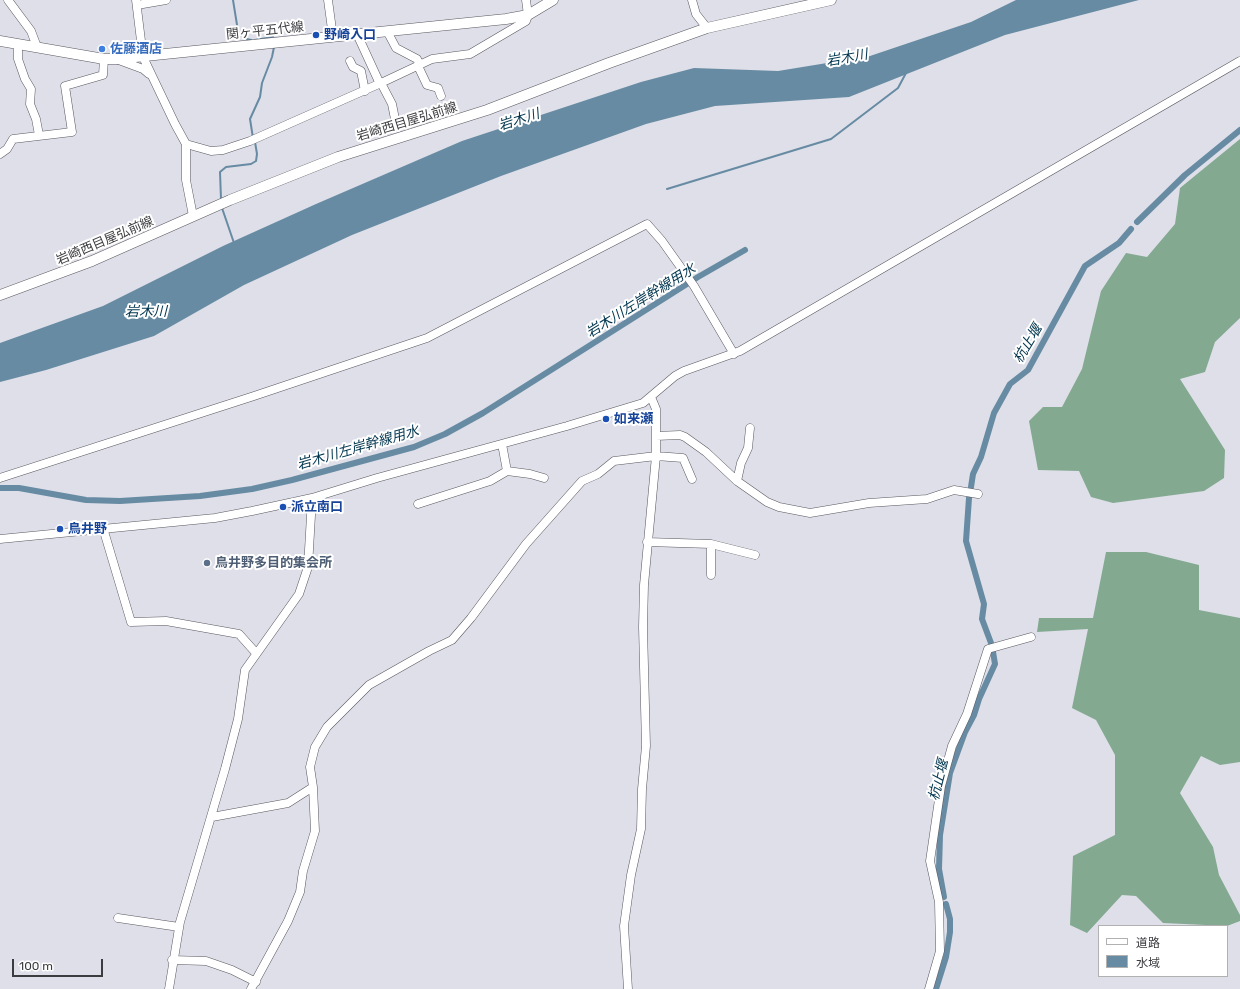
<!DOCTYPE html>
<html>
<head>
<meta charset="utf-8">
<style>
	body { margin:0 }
	#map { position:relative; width:1240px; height:989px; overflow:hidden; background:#dedfe8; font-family:Rubik,"Noto Sans JP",sans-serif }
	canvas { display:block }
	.legend { position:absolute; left:1098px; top:925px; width:130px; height:52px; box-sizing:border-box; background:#fff; border:1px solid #b1b1b2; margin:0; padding:5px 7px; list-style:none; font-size:12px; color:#3b3c3f }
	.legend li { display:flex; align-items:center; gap:8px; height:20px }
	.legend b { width:20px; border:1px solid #b1b1b2 }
	.scale { position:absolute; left:12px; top:959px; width:91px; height:18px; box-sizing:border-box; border:2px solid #3b3c3f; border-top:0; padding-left:5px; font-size:12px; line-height:14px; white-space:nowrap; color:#3b3c3f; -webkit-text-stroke:3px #fff; paint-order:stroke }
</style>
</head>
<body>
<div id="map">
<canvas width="1240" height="989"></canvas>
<ul class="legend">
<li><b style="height:5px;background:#fff"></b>道路</li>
<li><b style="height:11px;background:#678ba3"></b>水域</li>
</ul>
<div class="scale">100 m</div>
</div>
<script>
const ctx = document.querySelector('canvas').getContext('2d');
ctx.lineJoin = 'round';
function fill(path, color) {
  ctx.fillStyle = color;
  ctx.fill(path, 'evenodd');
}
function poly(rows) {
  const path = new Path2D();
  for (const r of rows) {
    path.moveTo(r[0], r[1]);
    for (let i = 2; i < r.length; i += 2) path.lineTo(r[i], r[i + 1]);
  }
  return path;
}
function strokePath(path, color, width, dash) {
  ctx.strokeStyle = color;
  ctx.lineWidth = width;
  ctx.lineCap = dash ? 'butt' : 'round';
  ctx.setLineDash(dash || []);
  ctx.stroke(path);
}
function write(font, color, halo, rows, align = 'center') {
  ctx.font = font + ' Rubik,"Noto Sans JP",sans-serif';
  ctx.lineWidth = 4;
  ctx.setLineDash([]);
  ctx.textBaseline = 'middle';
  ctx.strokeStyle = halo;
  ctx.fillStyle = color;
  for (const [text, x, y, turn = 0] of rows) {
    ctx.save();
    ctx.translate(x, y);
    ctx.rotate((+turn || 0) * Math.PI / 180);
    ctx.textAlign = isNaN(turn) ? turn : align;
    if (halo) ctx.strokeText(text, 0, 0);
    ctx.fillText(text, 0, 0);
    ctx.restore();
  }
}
const forest = poly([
	[1240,139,1240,318,1215,342,1205,372,1180,379,1225,450,1224,478,1204,491,1113,503,1091,497,1079,471,1038,470,1029,421,1043,407,1062,407,1082,369,1101,291,1126,253,1147,257,1175,224,1180,188],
	[1106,552,1146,552,1199,565,1199,610,1240,618,1240,762,1220,765,1201,756,1180,793,1213,847,1219,875,1240,915,1240,921,1227,926,1163,923,1136,896,1122,895,1087,933,1070,925,1073,856,1115,835,1115,755,1096,720,1072,708,1088,629,1037,632,1039,618,1093,618]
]);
const water = poly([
	[1016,0,1139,0,1005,35,849,97,715,106,646,124,501,176,352,235,244,285,154,336,46,370,0,382,0,343,103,306,223,246,316,204,462,141,641,82,694,68,778,71,870,56,971,22]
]);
const stream = poly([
	[233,0,238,31,243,38,251,40],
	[255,40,273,37,274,41],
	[253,138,250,119,260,97,262,83,272,57,274,47],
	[667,189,831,139,898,88,906,73],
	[221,199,220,172,226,167,251,164,256,161,257,154,255,142],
	[222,208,234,243]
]);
const canal = poly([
	[1137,222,1185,175,1240,130],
	[971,487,973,474,981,457,994,413,1010,384,1028,370,1085,266,1119,243,1131,229],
	[0,488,19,488,86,500,120,501,200,496,252,489,292,480,414,447,445,434,483,413,698,277,745,250],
	[969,498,966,541,984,604,982,619,991,643],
	[944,897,939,869,940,835,950,773,965,732,974,715,979,699,995,664,993,652],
	[936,989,946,957,950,932,950,919,946,904]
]);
const minor = poly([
	[8,0,31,31,37,47],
	[136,0,143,57,175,124,186,144,211,151,223,150,250,141,381,83,432,59,470,54,526,21,528,15,526,0],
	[328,0,333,37],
	[692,0,696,14,707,28],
	[137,5,166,0],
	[387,31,396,48,417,59,420,65],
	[357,34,380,84],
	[18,44,18,59,25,79,31,89,30,104,36,119,39,135],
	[116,59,143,69,149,74],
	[350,61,353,67,361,71,365,91],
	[418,66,427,85,438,88,441,96],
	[381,83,392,104,395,119],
	[186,144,186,180,193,216],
	[0,154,7,149,13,139,72,132,65,86,103,75,104,59],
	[656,436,680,435,685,437,706,452,737,481,767,502,779,507,810,513,869,503,927,499,954,490,978,494],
	[502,444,507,471],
	[0,478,254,396,427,338,647,224,662,241,694,286,734,354],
	[737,481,741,463,748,448,750,428],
	[418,504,490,481,507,471,530,474,544,478],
	[103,528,131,622,166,621,239,634,256,653],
	[0,539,215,518,252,511,312,498,377,478,567,426,643,403,675,376,684,371,740,351,1240,61],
	[647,542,711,544,755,555],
	[711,575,711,544],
	[212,817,288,803,313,787,310,767,315,747,327,727,369,685,429,651,452,640,471,618,526,544,582,481,598,474,614,461,656,456,683,458,692,479],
	[118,918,179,927],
	[172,960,206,961,232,970,256,982],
	[169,989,180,922,225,769,238,719,245,670,299,594,308,567,312,498],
	[251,989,288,921,300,892,303,871,315,831,313,787],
	[628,989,624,926,631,875,641,829,642,789,646,746,643,627,644,585,656,456,656,409,651,397],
	[929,989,940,951,939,902,930,861,941,786,952,746,967,714,988,649,1031,637]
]);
const major = poly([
	[0,41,104,59,116,59,506,19,528,15,553,0],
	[0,295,92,261,230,200,338,157,487,110,609,63,707,28,831,0]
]);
const markers = [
	[316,35,4,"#1a4fb4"],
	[102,49,4,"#3f7fe0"],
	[606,419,4,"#1a4fb4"],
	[283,507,4,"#1a4fb4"],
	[60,529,4,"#1a4fb4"],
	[207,563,4,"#5c6f8a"]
];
const streetNames = [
	["関ヶ平五代線",265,31,-6],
	["岩崎西目屋弘前線",407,122,-17],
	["岩崎西目屋弘前線",105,241,-23]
];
const transitNames = [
	["野崎入口",324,35],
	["如来瀬",614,419],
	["派立南口",291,507],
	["鳥井野",68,529]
];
const shopNames = [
	["佐藤酒店",110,49]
];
const serviceNames = [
	["鳥井野多目的集会所",215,563]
];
const waterNames = [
	["岩木川",847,58,-10],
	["岩木川",519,120,-18],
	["岩木川左岸幹線用水",641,301,-32],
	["岩木川",146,312],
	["杭止堰",1028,344,-59],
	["岩木川左岸幹線用水",358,448,-16],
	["杭止堰",939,780,-76]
];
fill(forest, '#83a991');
fill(water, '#678ba3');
strokePath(stream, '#678ba3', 2);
strokePath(canal, '#678ba3', 6);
strokePath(minor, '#585860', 9);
strokePath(major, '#585860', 11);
strokePath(minor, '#fff', 8);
strokePath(major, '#fff', 10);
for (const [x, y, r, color] of markers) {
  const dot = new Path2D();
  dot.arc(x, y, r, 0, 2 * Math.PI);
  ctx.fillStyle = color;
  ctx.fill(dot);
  strokePath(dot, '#fff', 1.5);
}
write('13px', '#3b3c3f', '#fff', streetNames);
write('bold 13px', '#164399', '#fff', transitNames, 'left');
write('bold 13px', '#366cbe', '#fff', shopNames, 'left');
write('bold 13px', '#4e5e75', '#fff', serviceNames, 'left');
write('italic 14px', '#01354e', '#fff', waterNames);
</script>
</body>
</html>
